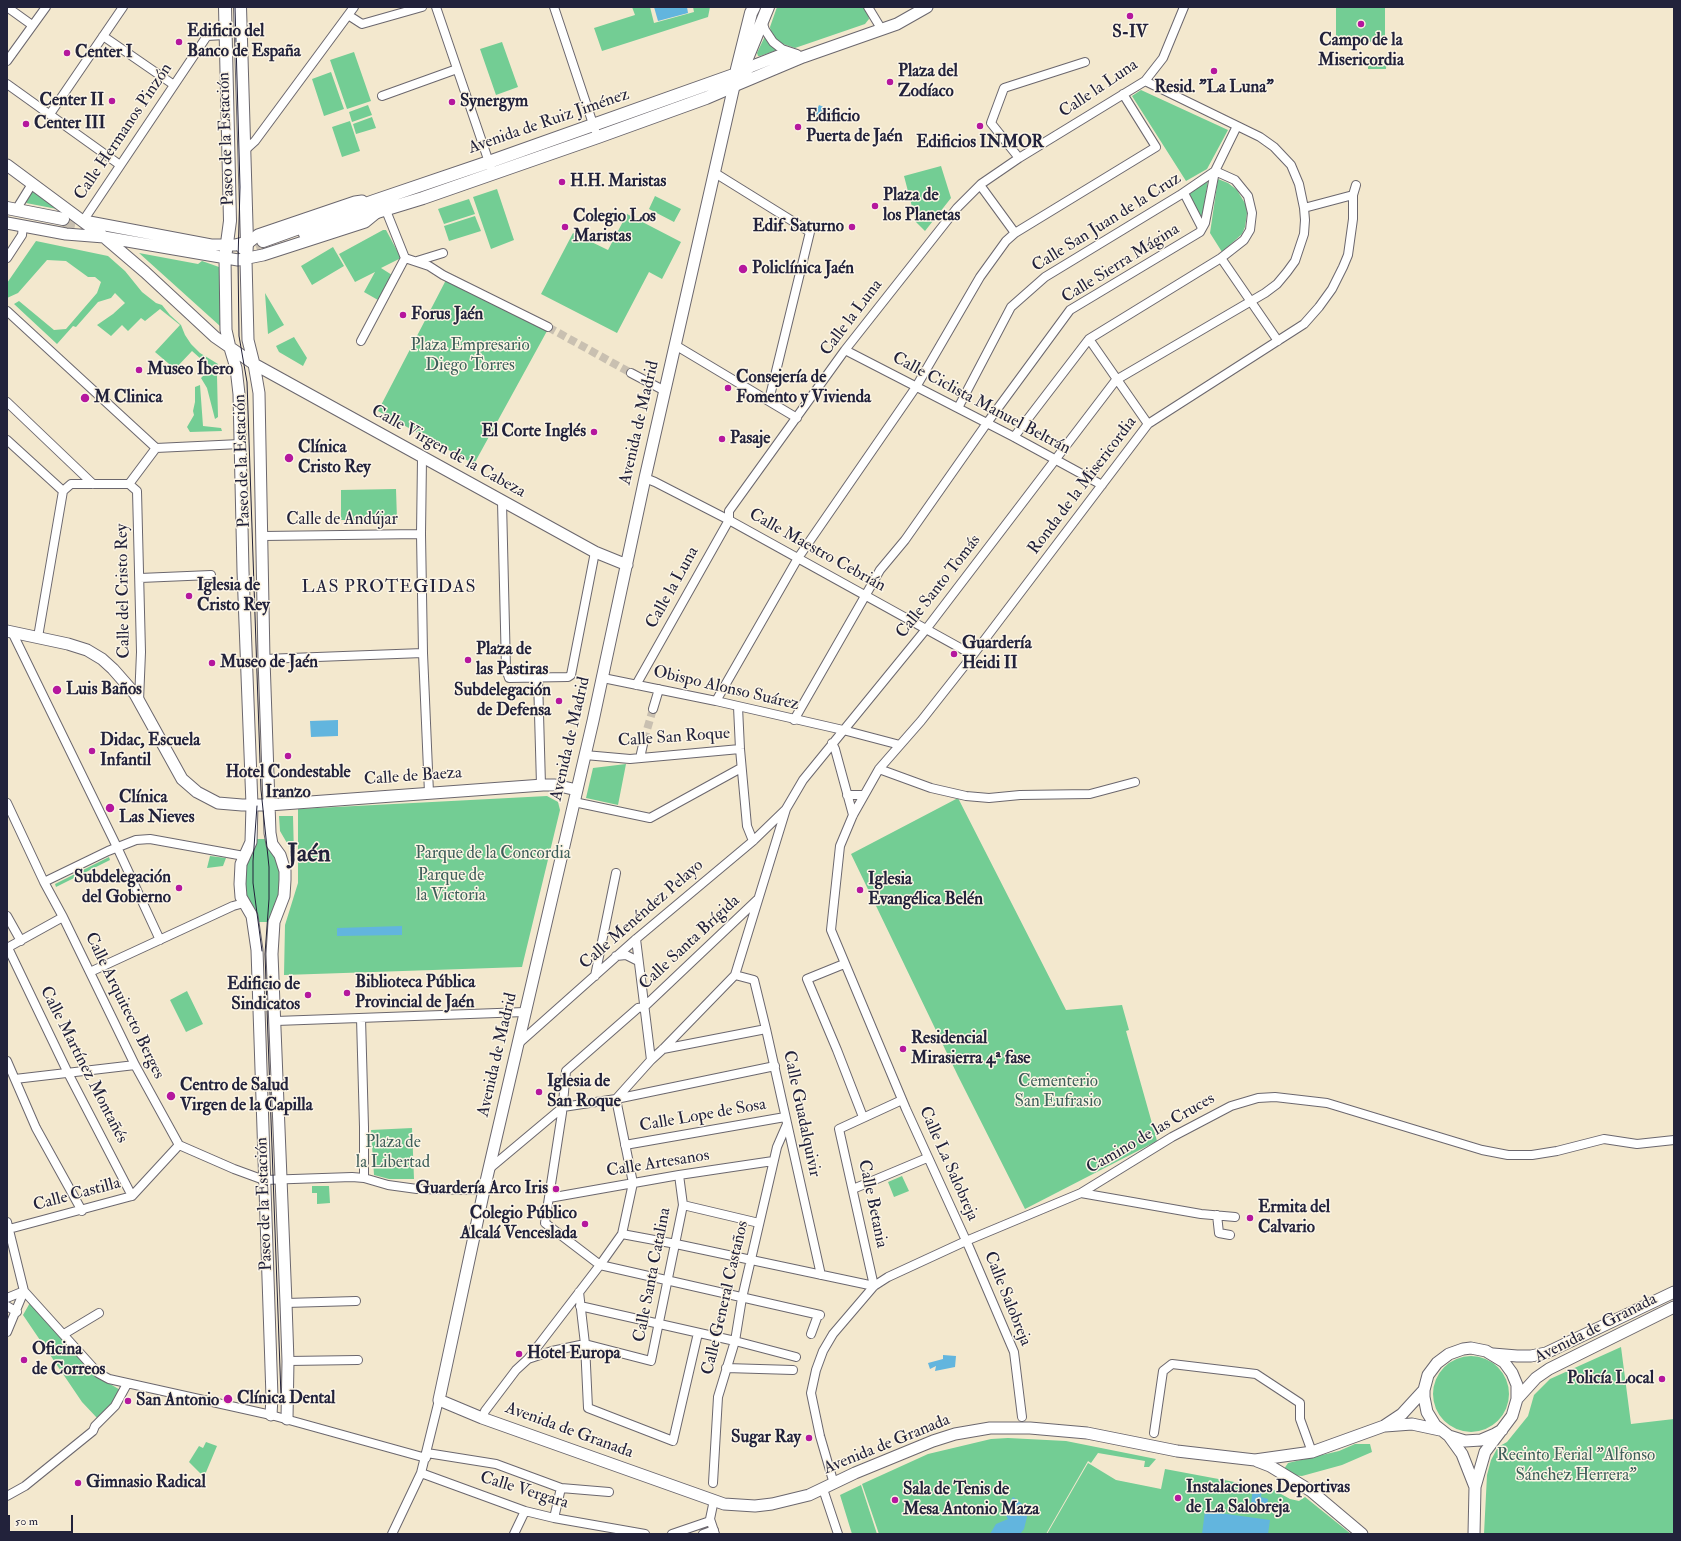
<!DOCTYPE html>
<html>
<head>
<meta charset="utf-8">
<style>
	body { margin:0 }
	#map { position:relative; width:1681px; height:1541px; overflow:hidden; background:#f3e8ce; font-family:"IM FELL Double Pica",serif }
	canvas { display:block }
	.frame { position:absolute; inset:0; border:8px solid #22223b; pointer-events:none }
	.scale { position:absolute; left:8px; top:1515px; width:65px; height:18px; box-sizing:border-box; border:2px solid #22223b; border-top:0; padding-left:5px; font-size:12px; line-height:14px; white-space:nowrap; color:#22223b; -webkit-text-stroke:3px #fcf5e5; paint-order:stroke }
</style>
</head>
<body>
<div id="map">
<canvas width="1681" height="1541"></canvas>
<div class="frame"></div>
<div class="scale">50 m</div>
</div>
<script>
const ctx = document.querySelector('canvas').getContext('2d');
ctx.lineJoin = 'round';
function fill(path, color) {
  ctx.fillStyle = color;
  ctx.fill(path, 'evenodd');
}
function poly(rows) {
  const path = new Path2D();
  for (const r of rows) {
    if (r.length === 3) {
      path.moveTo(r[0] + r[2], r[1]);
      path.arc(r[0], r[1], r[2], 0, 2 * Math.PI);
      continue;
    }
    path.moveTo(r[0], r[1]);
    for (let i = 2; i < r.length; i += 2) path.lineTo(r[i], r[i + 1]);
  }
  return path;
}
function strokePath(path, color, width, dash) {
  ctx.strokeStyle = color;
  ctx.lineWidth = width;
  ctx.lineCap = dash ? 'butt' : 'round';
  ctx.setLineDash(dash || []);
  ctx.stroke(path);
}
function write(font, color, halo, rows, align = 'center') {
  ctx.font = font + ' "IM FELL Double Pica",serif';
  ctx.lineWidth = 3;
  ctx.setLineDash([]);
  ctx.textBaseline = 'middle';
  ctx.strokeStyle = halo;
  ctx.fillStyle = color;
  for (const [text, x, y, turn = 0] of rows) {
    ctx.save();
    ctx.translate(x, y);
    ctx.rotate((+turn || 0) * Math.PI / 180);
    ctx.textAlign = isNaN(turn) ? turn : align;
    if (halo) ctx.strokeText(text, 0, 0);
    ctx.fillText(text, 0, 0);
    ctx.restore();
  }
}
const green = poly([
	[632,7,650,7,654,23,694,12,693,7,710,7,708,17,602,51,594,28,635,15],
	[777,7,864,7,868,13,869,19,865,24,795,48,783,44,776,40,771,33,770,27],
	[1336,7,1385,7,1385,42,1336,41],
	[765,36,777,50,760,56,758,56,757,53],
	[502,42,518,87,496,95,480,49],
	[354,52,371,101,347,109,330,60],
	[1368,56,1387,56,1386,69,1368,69],
	[331,72,344,109,324,116,312,79],
	[1141,90,1228,130,1207,169,1186,181,1132,96],
	[368,105,372,115,352,122,349,112],
	[372,117,376,128,356,134,353,124],
	[350,121,360,151,342,157,332,127],
	[941,166,951,198,925,231,916,222,904,176],
	[1218,179,1228,183,1237,190,1246,205,1247,213,1245,227,1242,234,1222,252,1210,233],
	[1208,180,1202,219,1189,193],
	[497,189,514,240,491,249,473,197],
	[32,191,57,209,26,203],
	[655,196,681,209,674,222,649,209],
	[469,199,475,214,444,224,438,209],
	[627,214,681,242,662,279,649,272,617,333,541,294,573,233,608,250],
	[475,216,481,231,449,241,444,226],
	[383,230,386,230,401,258,381,268,392,275,378,300,364,292,375,272,355,282,339,254],
	[36,241,108,256,125,271,142,292,156,303,162,305,170,315,181,325,185,335,191,344,200,353,218,364,217,376,218,417,215,419,207,388,201,378,211,368,192,351,175,369,155,352,180,325,160,309,145,321,141,318,128,331,122,325,111,336,97,325,113,314,125,303,115,293,111,298,98,302,76,327,73,326,57,344,14,304,19,301,54,330,66,329,97,293,101,282,95,277,88,277,66,261,47,260,18,293,7,298,7,283],
	[333,247,344,266,312,285,301,266],
	[139,253,198,264,202,261,219,267,221,271,224,324,220,326],
	[446,280,547,331,474,464,378,411],
	[265,293,284,325,268,334],
	[294,337,307,358,303,366,279,352,276,346],
	[200,385,203,426,221,428,222,431,190,432,187,427,194,415,193,411,195,402,195,387],
	[396,489,397,520,341,520,341,490],
	[626,764,618,805,586,798,593,768],
	[547,796,558,802,560,810,522,967,284,975,285,925,298,883,298,809],
	[958,798,1066,1010,1122,1005,1129,1030,1126,1031,1157,1141,1025,1209,958,1076,851,854],
	[279,816,293,816,294,855,280,831],
	[257,839,265,839,269,844,281,871,280,893,270,922,258,922,247,901,244,872,251,850],
	[210,856,226,858,223,866,207,868],
	[109,857,110,860,56,887,55,884],
	[187,991,203,1024,186,1032,170,1000],
	[412,1128,414,1179,389,1179,374,1175,371,1130],
	[902,1176,909,1191,894,1197,888,1182],
	[312,1186,329,1186,330,1203,317,1204,317,1193,312,1193],
	[31,1301,93,1374,122,1391,115,1404,98,1419,82,1402,23,1315],
	[1621,1347,1631,1424,1674,1419,1674,1534,1484,1534,1487,1475,1491,1460,1498,1447,1507,1442,1528,1416,1534,1395,1550,1379],
	[1471,1394,38],
	[1008,1438,1066,1441,1156,1459,1149,1467,1144,1467,1145,1461,1098,1453,1091,1463,1088,1461,1046,1534,879,1534,862,1484,928,1454,991,1439],
	[206,1442,217,1446,204,1477,189,1462,199,1446,203,1448],
	[1355,1444,1370,1444,1372,1452,1342,1465,1302,1476,1290,1475,1284,1469,1288,1463,1339,1451],
	[1088,1463,1116,1480,1161,1489,1165,1469,1272,1489,1290,1499,1299,1501,1305,1497,1351,1534,1047,1534],
	[861,1485,877,1534,852,1534,840,1495]
]);
const water = poly([
	[654,7,687,7,688,13,658,21],
	[819,105,835,112,831,121,815,114],
	[338,720,338,736,311,737,310,721],
	[402,926,402,935,337,936,337,928],
	[943,1355,956,1356,955,1367,935,1371,936,1366,930,1369,928,1363,943,1359],
	[1253,1487,1262,1488,1261,1497,1268,1499,1267,1506,1251,1504],
	[1013,1497,1022,1504,1026,1511,1027,1517,1024,1529,1020,1534,990,1534,996,1524,1008,1519,1004,1512],
	[1205,1511,1270,1520,1268,1534,1202,1534]
]);
const streetTunnel = poly([
	[548,327,631,373],
	[644,740,653,709]
]);
const primaryTunnel = poly([
	[63,224,98,231],
	[240,255,248,254,266,247]
]);
const street = poly([
	[7,7,32,25],
	[436,7,493,174],
	[554,7,595,130],
	[868,7,882,30],
	[348,15,362,24,422,7],
	[762,21,765,30,773,42,782,49,797,54],
	[103,36,174,85],
	[7,61,46,7],
	[7,84,120,165],
	[382,96,457,69],
	[50,114,123,7],
	[244,151,255,141,354,7],
	[1019,158,991,123,1004,88,1085,62],
	[715,173,810,232,769,400],
	[980,185,1015,233],
	[1184,193,1202,228],
	[19,205,32,184],
	[1304,208,1353,195],
	[83,221,207,36,225,35],
	[7,258,22,235,23,226],
	[405,258,429,266,443,275,548,327],
	[1221,258,1278,341],
	[417,261,443,253],
	[7,311,156,448],
	[1089,339,1148,424],
	[361,341,405,258,385,208],
	[675,345,797,418],
	[845,350,1014,437,1102,485],
	[631,373,665,391],
	[7,402,93,484],
	[958,408,1011,307,1045,277,1180,195,1215,171],
	[1014,437,1089,339,1221,258,1244,240,1250,230,1252,213,1248,196,1235,180,1215,171],
	[7,440,63,491],
	[156,448,240,444],
	[422,458,421,534,423,653,429,793],
	[645,478,655,482,729,520,973,655],
	[129,484,137,491,141,652,139,701],
	[129,484,156,448],
	[502,502,506,669,509,678,568,677,571,675,595,552],
	[263,536,421,534],
	[140,578,211,575],
	[12,632,117,847,160,940],
	[38,637,63,491,71,484,129,484],
	[264,659,423,653],
	[538,678,541,785],
	[603,678,716,701,843,730,900,745],
	[636,685,729,520,729,511,845,350,957,208,981,184,1019,158,1145,81,1163,58,1184,7],
	[716,701,798,558,916,387,980,277,1006,241,1015,233,1156,147,1123,94],
	[738,707,740,749,747,826,753,841],
	[653,709,659,689],
	[794,720,880,570,905,540,987,423,1070,310,1200,232,1205,223,1215,171,1237,126],
	[832,743,835,749,853,815],
	[585,755,630,759,740,749],
	[640,758,644,740],
	[879,769,931,788,966,796,989,798,1020,795,1090,794,1135,782],
	[847,795,864,795],
	[574,802,650,818,741,768],
	[7,803,44,882,63,917,135,1065,179,1145,234,1169,264,1180,352,1177,364,1178,388,1185,417,1189,484,1190],
	[44,882,108,851,136,840,150,839,244,856],
	[7,916,21,941],
	[636,939,651,1060],
	[7,948,63,917],
	[8,948,68,1073,132,1196],
	[616,956,626,955,638,961],
	[844,964,807,979,837,1050,863,1117],
	[90,972,233,906,244,903],
	[735,975,754,980,766,1029,821,1275],
	[595,976,616,873],
	[644,1007,638,1008,566,1071,562,1113,545,1223,600,1265,820,1315],
	[644,1007,757,900],
	[361,1018,364,1127,364,1178],
	[276,1021,525,1012],
	[518,1044,636,939,753,841,785,810],
	[663,1049,766,1029],
	[7,1061,36,1128,82,1211],
	[15,1079,135,1065],
	[563,1107,616,1099,775,1066],
	[625,1145,785,1117],
	[489,1169,563,1107],
	[853,1189,927,1158],
	[1081,1193,1201,1214,1235,1217],
	[549,1198,679,1175,773,1161],
	[683,1205,759,1223],
	[1217,1215,1219,1233,1230,1235],
	[7,1222,24,1291],
	[9,1229,132,1196,179,1145],
	[622,1234,676,1244,874,1286,839,1129,902,1100],
	[24,1291,98,1373,109,1379,271,1415,426,1458],
	[579,1292,585,1344,588,1408,673,1441,698,1333],
	[7,1298,24,1291],
	[286,1303,356,1301],
	[7,1306,17,1312],
	[580,1306,735,1341,796,1357],
	[7,1332,24,1291],
	[64,1334,99,1313],
	[811,1334,818,1315],
	[528,1359,552,1351,585,1344,651,1361,683,1205,679,1175],
	[288,1361,358,1360],
	[726,1368,793,1370],
	[1022,1417,1014,1352,969,1247,906,1109,831,930,840,846,853,815,879,769,921,721,973,655,1148,424,1304,324,1319,307,1332,289,1343,267,1348,255,1353,219,1353,195,1356,185],
	[482,1418,485,1411,516,1370,528,1359,600,1265,622,1234,633,1183,616,1099,651,1060,663,1049,735,975,786,809,803,780,927,628,1116,380,1265,293,1277,284,1287,272,1295,261,1304,234,1305,220,1304,208,1299,184,1291,165,1274,147,1260,137,1145,81],
	[1154,1433,1163,1371,1172,1364,1256,1374,1300,1403,1300,1419,1312,1452],
	[427,1453,496,1464,561,1488,609,1492],
	[421,1473,525,1511,554,1518,645,1534],
	[713,1483,718,1397,735,1341,742,1298,777,1147,787,1124],
	[834,1484,820,1436,811,1393,816,1370,823,1351,833,1334,874,1286,888,1277,966,1241,1081,1193,1172,1137,1231,1106,1258,1098,1275,1097,1327,1103,1482,1150,1508,1155,1532,1155,1557,1151,1604,1139,1637,1144,1674,1140],
	[823,1489,838,1534],
	[7,1496,25,1486,93,1431,95,1426,115,1406,127,1384],
	[714,1500,710,1519,715,1534],
	[554,1518,561,1488],
	[392,1534,421,1473,439,1400],
	[514,1534,525,1511],
	[672,1534,710,1521],
	[703,1534,714,1530]
]);
const secondary = poly([
	[927,7,897,24,803,57,734,86,645,478,593,721,484,1190,439,1400,482,1418,724,1504,755,1506,772,1504,809,1495,855,1473,933,1441,955,1434,990,1428,1030,1428,1087,1433,1177,1451,1255,1460,1312,1452,1384,1426,1402,1414,1424,1390],
	[742,72,750,67,778,56,799,57],
	[7,165,104,237,145,272,215,337,254,364,595,552,627,565],
	[84,221,211,245,235,245,247,242],
	[7,223,66,234,104,237,238,260,263,255,365,222,376,213],
	[242,248,258,235,355,202,362,201],
	[225,258,226,330,230,348,236,368,239,394,243,571,252,805,251,842,241,864,240,884,241,897,252,916,257,950,272,1397,271,1415],
	[246,260,248,340,254,364,259,393,264,659,270,833,272,844,280,855,285,871,285,880,284,896,274,922,272,954,286,1303,288,1361,287,1419],
	[7,631,68,644,87,650,102,659,113,669,135,694,182,779,197,792,218,803,242,805,269,805,543,785,555,785,577,790],
	[1493,1354,1517,1356,1531,1356,1546,1353,1674,1292],
	[1517,1399,1536,1378,1549,1369,1674,1307],
	[1385,1426,1412,1424,1440,1430],
	[1449,1436,1462,1454,1475,1487],
	[1257,1461,1270,1466,1311,1491,1362,1534],
	[1474,1534,1475,1487,1485,1452,1512,1416,1517,1399,1517,1385,1512,1373,1504,1362,1486,1351,1471,1348,1463,1349,1449,1354,1437,1363,1428,1375,1424,1390,1424,1397,1427,1412,1435,1425,1449,1436,1465,1441,1481,1440,1495,1434,1502,1430]
]);
const primary = poly([
	[240,7,247,242,246,260],
	[737,69,751,13,754,7],
	[739,78,768,7],
	[7,208,63,219],
	[305,234,423,198,598,137,706,98,734,86],
	[263,241,374,201,489,162,742,72],
	[225,258,230,221,225,7]
]);
const tram = poly([
	[235,7,240,187,238,260,239,336,247,382,261,790,269,867,269,899,265,954,281,1396],
	[257,806,253,861,253,883,262,951]
]);
const markers = [
	[1130,16,4,"#b5179e"],
	[1361,24,4,"#b5179e"],
	[179,42,4,"#b5179e"],
	[67,53,4,"#b5179e"],
	[1214,71,4,"#b5179e"],
	[890,82,4,"#b5179e"],
	[112,101,4,"#b5179e"],
	[452,102,4,"#b5179e"],
	[26,124,4,"#b5179e"],
	[980,126,4,"#b5179e"],
	[798,127,4,"#b5179e"],
	[562,182,4,"#b5179e"],
	[875,206,4,"#b5179e"],
	[565,227,4,"#b5179e"],
	[852,227,4,"#b5179e"],
	[743,269,5,"#b5179e"],
	[403,315,4,"#b5179e"],
	[139,370,4,"#b5179e"],
	[728,388,4,"#b5179e"],
	[85,398,5,"#b5179e"],
	[594,432,4,"#b5179e"],
	[722,439,4,"#b5179e"],
	[289,458,5,"#b5179e"],
	[189,596,4,"#b5179e"],
	[954,654,4,"#b5179e"],
	[468,660,4,"#b5179e"],
	[212,663,4,"#b5179e"],
	[57,690,5,"#b5179e"],
	[559,701,4,"#b5179e"],
	[92,751,4,"#b5179e"],
	[288,756,4,"#b5179e"],
	[110,808,5,"#b5179e"],
	[179,888,4,"#b5179e"],
	[860,890,4,"#b5179e"],
	[347,993,4,"#b5179e"],
	[308,995,4,"#b5179e"],
	[903,1049,4,"#b5179e"],
	[539,1092,4,"#b5179e"],
	[171,1096,5,"#b5179e"],
	[556,1189,4,"#b5179e"],
	[1250,1218,4,"#b5179e"],
	[585,1224,4,"#b5179e"],
	[519,1354,4,"#b5179e"],
	[24,1360,4,"#b5179e"],
	[1662,1379,4,"#b5179e"],
	[228,1399,5,"#b5179e"],
	[128,1401,4,"#b5179e"],
	[809,1438,4,"#b5179e"],
	[78,1483,4,"#b5179e"],
	[1178,1498,4,"#b5179e"],
	[895,1500,4,"#b5179e"]
];
const poiNames = [
	["Edificio del",187,32],
	["Banco de España",187,52],
	["S-IV",1130,33,"center"],
	["Campo de la",1361,41,"center"],
	["Misericordia",1361,61,"center"],
	["Center I",75,53],
	["Plaza del",898,72],
	["Zodíaco",898,92],
	["Resid. \"La Luna\"",1214,88,"center"],
	["Center II",104,101,"right"],
	["Synergym",460,102],
	["Edificio",806,117],
	["Puerta de Jaén",806,137],
	["Center III",34,124],
	["Edificios INMOR",980,143,"center"],
	["H.H. Maristas",570,182],
	["Plaza de",883,196],
	["los Planetas",883,216],
	["Colegio Los",573,217],
	["Maristas",573,237],
	["Edif. Saturno",844,227,"right"],
	["Policlínica Jaén",752,269],
	["Forus Jaén",411,315],
	["Museo Íbero",147,370],
	["Consejería de",736,378],
	["Fomento y Vivienda",736,398],
	["M Clinica",94,398],
	["El Corte Inglés",586,432,"right"],
	["Pasaje",730,439],
	["Clínica",298,448],
	["Cristo Rey",298,468],
	["Iglesia de",197,586],
	["Cristo Rey",197,606],
	["Guardería",962,644],
	["Heidi II",962,664],
	["Plaza de",476,650],
	["las Pastiras",476,670],
	["Museo de Jaén",220,663],
	["Luis Baños",66,690],
	["Subdelegación",551,691,"right"],
	["de Defensa",551,711,"right"],
	["Didac, Escuela",100,741],
	["Infantil",100,761],
	["Hotel Condestable",288,773,"center"],
	["Iranzo",288,793,"center"],
	["Clínica",119,798],
	["Las Nieves",119,818],
	["Subdelegación",171,878,"right"],
	["del Gobierno",171,898,"right"],
	["Iglesia",868,880],
	["Evangélica Belén",868,900],
	["Biblioteca Pública",355,983],
	["Provincial de Jaén",355,1003],
	["Edificio de",300,985,"right"],
	["Sindicatos",300,1005,"right"],
	["Residencial",911,1039],
	["Mirasierra 4ª fase",911,1059],
	["Iglesia de",547,1082],
	["San Roque",547,1102],
	["Centro de Salud",180,1086],
	["Virgen de la Capilla",180,1106],
	["Guardería Arco Iris",548,1189,"right"],
	["Ermita del",1258,1208],
	["Calvario",1258,1228],
	["Colegio Público",577,1214,"right"],
	["Alcalá Venceslada",577,1234,"right"],
	["Oficina",32,1350],
	["de Correos",32,1370],
	["Hotel Europa",527,1354],
	["Policía Local",1654,1379,"right"],
	["Clínica Dental",237,1399],
	["San Antonio",136,1401],
	["Sugar Ray",801,1438,"right"],
	["Gimnasio Radical",86,1483],
	["Instalaciones Deportivas",1186,1488],
	["de La Salobreja",1186,1508],
	["Sala de Tenis de",903,1490],
	["Mesa Antonio Maza",903,1510]
];
const streetNames = [
	["Calle la Luna",1099,89,-34],
	["Avenida de Ruiz Jiménez",549,122,-19],
	["Calle Hermanos Pinzón",124,132,-56],
	["Paseo de la Estación",227,139,-92],
	["Calle San Juan de la Cruz",1107,223,-32],
	["Calle Sierra Mágina",1121,264,-32],
	["Calle la Luna",852,318,-53],
	["Calle Ciclista Manuel Beltrán",981,404,28],
	["Avenida de Madrid",640,423,-77],
	["Calle Virgen de la Cabeza",448,452,29],
	["Paseo de la Estación",243,461,-92],
	["Ronda de la Misericordia",1083,486,-53],
	["Calle de Andújar",342,520],
	["Calle Maestro Cebrián",817,551,29],
	["Calle Santo Tomás",939,587,-52],
	["Calle la Luna",673,588,-61],
	["Calle del Cristo Rey",124,591,-91],
	["Obispo Alonso Suárez",726,689,13],
	["Calle San Roque",674,738,-4],
	["Avenida de Madrid",571,739,-77],
	["Calle de Baeza",413,777,-4],
	["Calle Menéndez Pelayo",642,915,-41],
	["Calle Santa Brígida",690,943,-43],
	["Calle Arquitecto Berges",124,1006,64],
	["Avenida de Madrid",498,1055,-77],
	["Calle Martínez Montañés",83,1065,63],
	["Calle Guadalquivir",801,1114,78],
	["Calle Lope de Sosa",703,1116,-10],
	["Camino de las Cruces",1151,1134,-30],
	["Calle Artesanos",658,1164,-9],
	["Calle La Salobreja",948,1164,66],
	["Calle Castilla",77,1195,-15],
	["Paseo de la Estación",265,1204,-92],
	["Calle Betania",872,1204,78],
	["Calle Santa Catalina",653,1275,-79],
	["Calle General Castaños",726,1298,-77],
	["Calle Salobreja",1007,1299,68],
	["Avenida de Granada",1596,1329,-27],
	["Avenida de Granada",569,1431,20],
	["Avenida de Granada",887,1445,-22],
	["Calle Vergara",524,1491,17]
];
const parkNames = [
	["Plaza Empresario",470,346],
	["Diego Torres",470,366],
	["Parque de la Concordia",493,854],
	["Parque de",451,876],
	["la Victoria",451,896],
	["Cementerio",1058,1082],
	["San Eufrasio",1058,1102],
	["Plaza de",393,1143],
	["la Libertad",393,1163],
	["Recinto Ferial \"Alfonso",1576,1456],
	["Sánchez Herrera\"",1576,1476]
];
const neighbourhoodNames = [
	["LAS PROTEGIDAS",389,588]
];
const townNames = [
	["Jaén",309,856]
];
fill(green, '#73cd94');
fill(water, '#62b5de');
strokePath(streetTunnel, '#c9c0b1', 8, [8, 4]);
strokePath(primaryTunnel, '#c9c0b1', 12, [12, 6]);
strokePath(street, '#6b676e', 10);
strokePath(secondary, '#6b676e', 13);
strokePath(primary, '#6b676e', 14);
strokePath(street, '#fff', 8);
strokePath(secondary, '#fff', 11);
strokePath(primary, '#fff', 12);
strokePath(tram, '#22223b', 1);
for (const [x, y, r, color] of markers) {
  const dot = new Path2D();
  dot.arc(x, y, r, 0, 2 * Math.PI);
  ctx.fillStyle = color;
  ctx.fill(dot);
  strokePath(dot, '#fcf5e5', 1.5);
}
write('bold 17px', '#22223b', '#fcf5e5', poiNames, 'left');
write('17px', '#22223b', '#fcf5e5', streetNames);
write('17px', '#3e5e5a', '#fcf5e5', parkNames);
ctx.letterSpacing = '1px';
write('18px', '#22223b', '#fcf5e5', neighbourhoodNames);
ctx.letterSpacing = '0px';
write('bold 25px', '#22223b', '#fcf5e5', townNames);
</script>
</body>
</html>
